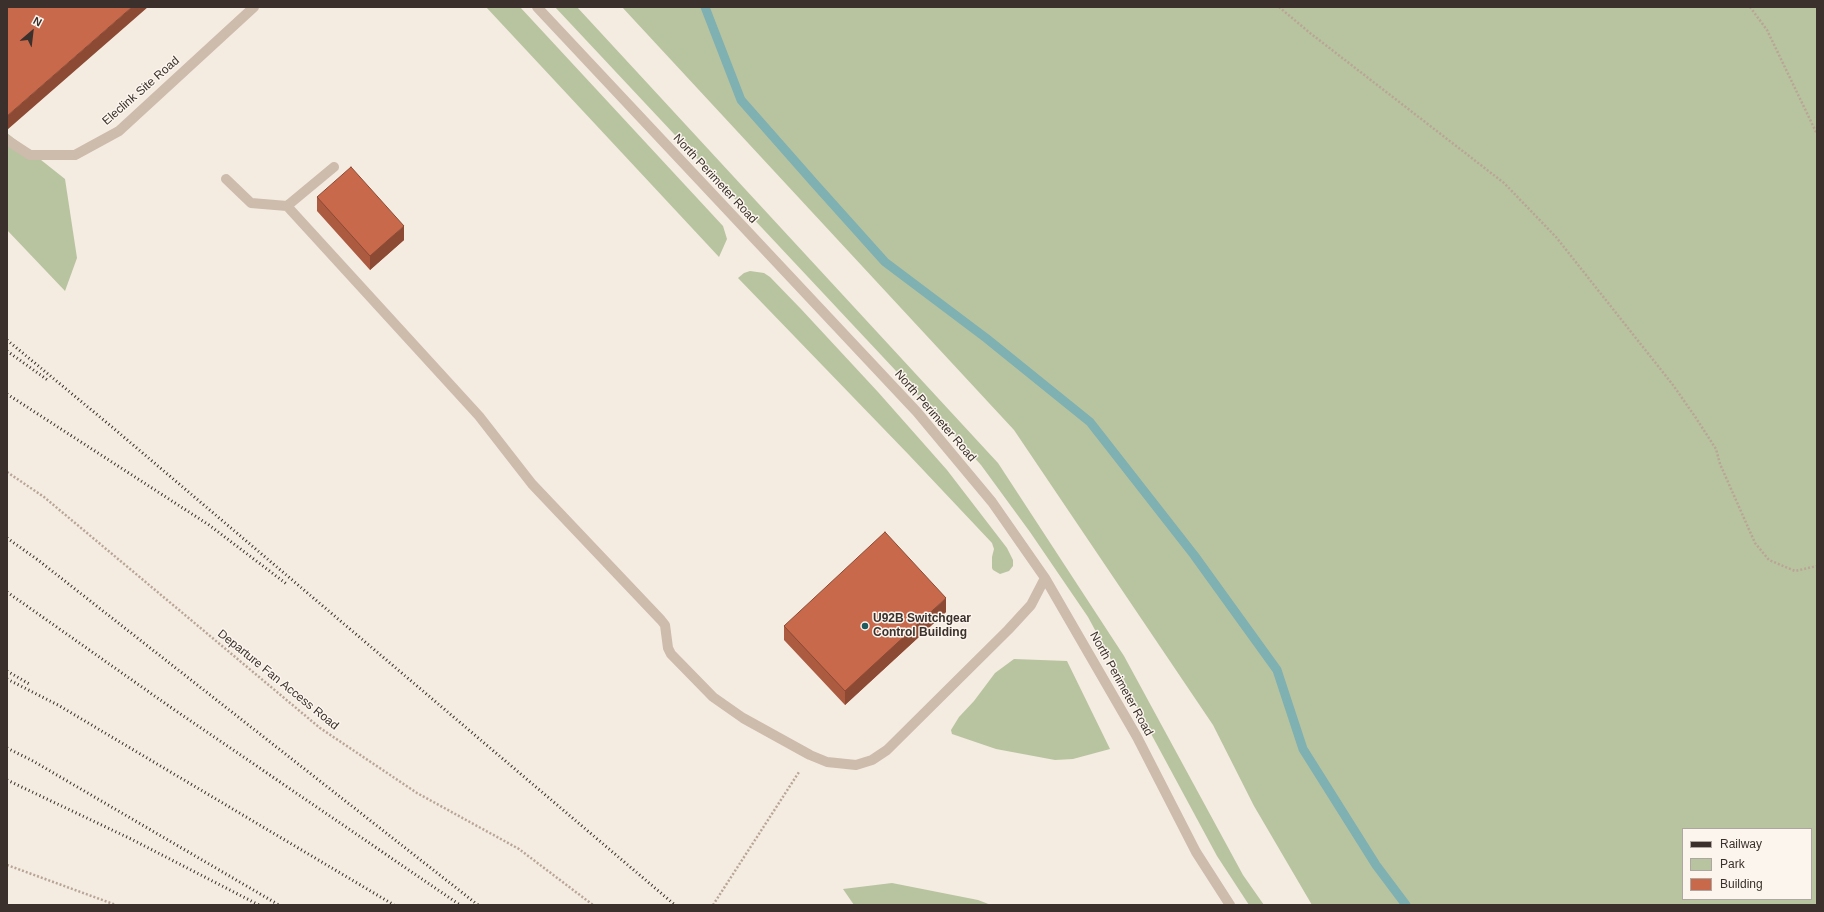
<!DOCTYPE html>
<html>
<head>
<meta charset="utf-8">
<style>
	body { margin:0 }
	#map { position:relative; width:1824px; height:912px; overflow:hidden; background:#f4ebe1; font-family:Arial,sans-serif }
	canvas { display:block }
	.frame { position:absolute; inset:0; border:8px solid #3b302b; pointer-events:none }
	.legend { position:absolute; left:1682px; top:828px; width:130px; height:72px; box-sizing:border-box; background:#fbf5ee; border:1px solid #aea6a0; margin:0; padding:5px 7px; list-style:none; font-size:12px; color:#3b302b }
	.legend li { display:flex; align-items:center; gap:8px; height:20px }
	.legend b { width:20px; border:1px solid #aea6a0 }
	.north { position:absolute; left:12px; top:12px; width:40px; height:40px; -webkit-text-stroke:3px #fbf5ee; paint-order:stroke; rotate:28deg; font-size:11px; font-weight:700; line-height:16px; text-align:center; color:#3b302b }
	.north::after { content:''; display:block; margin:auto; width:14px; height:18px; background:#3b302b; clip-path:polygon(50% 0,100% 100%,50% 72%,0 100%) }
</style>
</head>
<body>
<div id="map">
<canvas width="1824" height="912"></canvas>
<div class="frame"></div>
<ul class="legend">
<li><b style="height:5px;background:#3b302b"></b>Railway</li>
<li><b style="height:11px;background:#b8c4a0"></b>Park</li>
<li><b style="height:11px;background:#c8694b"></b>Building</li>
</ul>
<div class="north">N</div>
</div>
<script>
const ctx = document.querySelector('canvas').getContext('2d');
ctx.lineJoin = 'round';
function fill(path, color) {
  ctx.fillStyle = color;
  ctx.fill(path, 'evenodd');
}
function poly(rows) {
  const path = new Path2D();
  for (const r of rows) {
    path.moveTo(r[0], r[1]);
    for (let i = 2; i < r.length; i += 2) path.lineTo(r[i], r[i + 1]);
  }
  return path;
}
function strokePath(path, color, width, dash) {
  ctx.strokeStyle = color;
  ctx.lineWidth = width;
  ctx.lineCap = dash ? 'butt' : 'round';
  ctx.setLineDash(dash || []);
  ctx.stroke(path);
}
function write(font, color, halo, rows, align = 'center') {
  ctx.font = font + ' Arial,sans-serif';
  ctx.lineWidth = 3;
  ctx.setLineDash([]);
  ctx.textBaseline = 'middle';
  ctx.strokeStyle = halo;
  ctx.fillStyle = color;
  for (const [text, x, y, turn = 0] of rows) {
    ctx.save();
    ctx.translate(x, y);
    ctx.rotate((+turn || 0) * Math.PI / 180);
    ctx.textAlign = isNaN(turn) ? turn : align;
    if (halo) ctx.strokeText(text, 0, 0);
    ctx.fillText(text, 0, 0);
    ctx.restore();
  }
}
const green = poly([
	[486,7,520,7,723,226,727,239,719,257],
	[555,7,577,7,998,463,1124,656,1243,875,1264,905,1249,905,1217,856,1088,617,1030,532,981,465,897,372],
	[622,7,1817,7,1817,905,1312,905,1254,806,1213,725,1014,430],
	[1683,829,1811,829,1811,899,1683,899],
	[7,133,65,179,77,258,65,291,7,230],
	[750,271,764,273,770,277,801,309,878,392,947,470,1007,548,1013,560,1013,566,1009,571,1000,574,993,570,992,568,992,557,994,549,992,543,909,455,738,278,744,273],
	[1014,659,1067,661,1110,749,1073,759,1055,760,996,749,952,734,951,730,959,717,974,701,995,673],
	[892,883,978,900,991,905,854,905,843,889]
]);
const stream = poly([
	[705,7,741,100,815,184,885,262,986,338,1090,422,1194,555,1277,670,1303,749,1376,865,1406,905]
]);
const path = poly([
	[1279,7,1310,33,1504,183,1556,237,1673,385,1696,418,1716,449,1720,464,1755,543,1769,560,1795,571,1817,566],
	[1750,7,1767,30,1817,134],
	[7,472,44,497,320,728,417,793,519,849,593,905],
	[7,865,116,905],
	[713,905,799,772]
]);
const lane = poly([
	[537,7,917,412,992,502,1045,578,1137,737,1196,852,1230,905],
	[7,140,30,155,75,155,119,131,254,7],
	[226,179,251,203,287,206,479,416,532,484,661,620,665,625,668,648,671,654,713,697,743,718,810,755,827,762,856,765,872,760,887,750,1008,630,1031,605,1045,578],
	[287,206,334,167]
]);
const rail = poly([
	[7,340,112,427,675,905],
	[7,351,49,381],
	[7,394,209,525,288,585],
	[7,538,38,560,478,905],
	[7,592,166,704,460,905],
	[7,671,31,685],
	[7,679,58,705,394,905],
	[7,748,33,761,279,905],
	[7,780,131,839,259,905]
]);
const wall = poly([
	[317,197,404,240,370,270,317,211],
	[946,612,845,705,784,640,784,626]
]);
const shadedWall = poly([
	[132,7,148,7,7,130,7,116],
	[404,226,404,240,370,270,370,256],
	[946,598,946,612,845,705,845,691]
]);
const building = poly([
	[7,7,132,7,7,116,7,7],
	[351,167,404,226,370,256,317,197,351,167],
	[885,532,946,598,845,691,784,626,885,532]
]);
const markers = [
	[865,626,4,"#1f5a5e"]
];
const streetNames = [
	["Eleclink Site Road",141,91,-41],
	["North Perimeter Road",715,179,47],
	["North Perimeter Road",935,416,49],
	["Departure Fan Access Road",278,680,39],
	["North Perimeter Road",1121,684,61]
];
const poiNames = [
	["U92B Switchgear",873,619],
	["Control Building",873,633]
];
fill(green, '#b8c4a0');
strokePath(stream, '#7fb0b2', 9);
strokePath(path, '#b9a596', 2.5, [2, 2]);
strokePath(lane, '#cdbbac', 10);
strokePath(rail, '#3b302b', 3, [1, 3]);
fill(wall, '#ac5a40');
fill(shadedWall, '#8c4a34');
fill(building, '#c8694b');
strokePath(building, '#8c4a34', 1);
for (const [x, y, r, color] of markers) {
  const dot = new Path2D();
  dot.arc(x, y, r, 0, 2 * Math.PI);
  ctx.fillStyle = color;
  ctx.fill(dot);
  strokePath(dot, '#fbf5ee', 1.5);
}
write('12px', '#3b302b', '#fbf5ee', streetNames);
write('bold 12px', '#3b302b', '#fbf5ee', poiNames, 'left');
</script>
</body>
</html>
